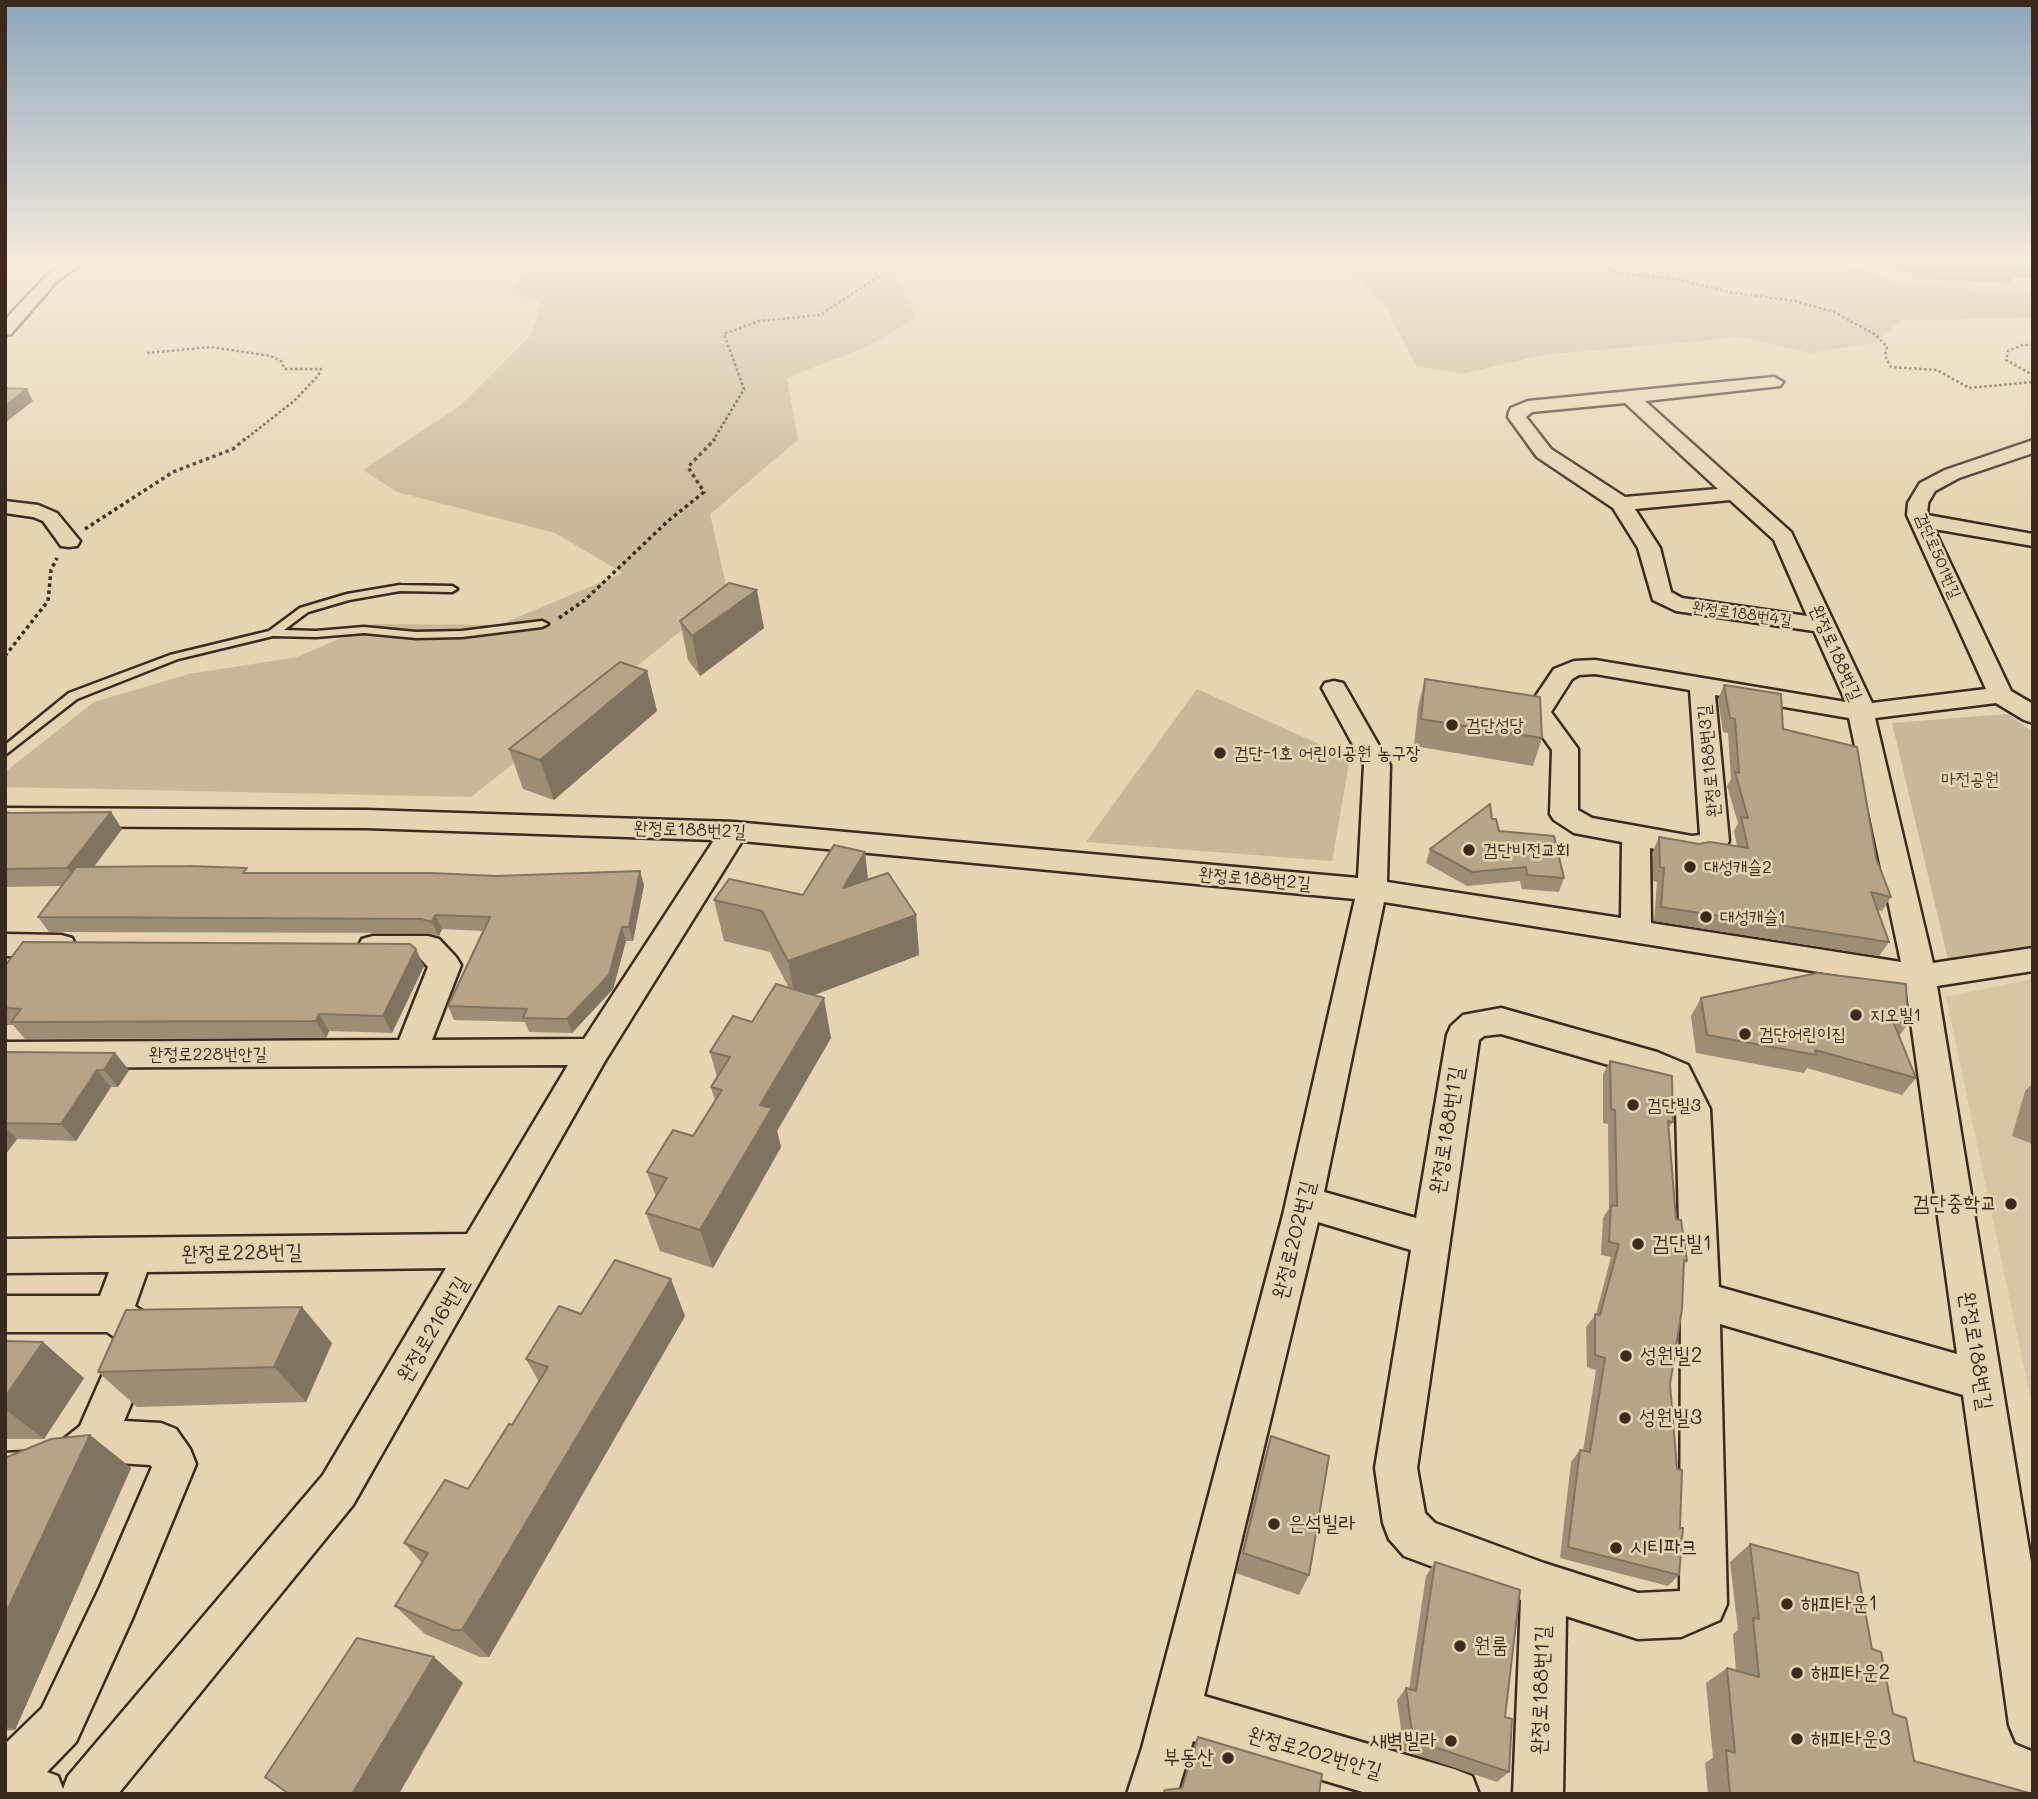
<!DOCTYPE html>
<html>
<head>
<meta charset="utf-8">
<style>
	body { margin:0 }
	#map { position:relative; width:2038px; height:1799px; overflow:hidden; background:#e6d3b1; font-family:Mali,sans-serif }
	canvas { display:block }
	.frame { position:absolute; inset:0; border:7px solid #3b2a1e; pointer-events:none }
</style>
</head>
<body>
<div id="map">
<canvas width="2038" height="1799"></canvas>
<div class="frame"></div>
</div>
<script>
const ctx = document.querySelector('canvas').getContext('2d');
ctx.lineJoin = 'round';
function fill(path, color) {
  ctx.fillStyle = color;
  ctx.fill(path, 'evenodd');
}
function poly(rows) {
  const path = new Path2D();
  for (const r of rows) {
    path.moveTo(r[0], r[1]);
    for (let i = 2; i < r.length; i += 2) path.lineTo(r[i], r[i + 1]);
  }
  return path;
}
function strokePath(path, color, width, dash) {
  ctx.strokeStyle = color;
  ctx.lineWidth = width;
  ctx.lineCap = dash ? 'butt' : 'round';
  ctx.setLineDash(dash || []);
  ctx.stroke(path);
}
function write(font, color, halo, rows, align = 'center') {
  ctx.font = font + ' Mali,"Poor Story",sans-serif';
  ctx.lineWidth = 5;
  ctx.setLineDash([]);
  ctx.textBaseline = 'middle';
  ctx.strokeStyle = halo;
  ctx.fillStyle = color;
  for (const [text, x, y, turn = 0] of rows) {
    ctx.save();
    ctx.translate(x, y);
    ctx.rotate((+turn || 0) * Math.PI / 180);
    ctx.textAlign = isNaN(turn) ? turn : align;
    if (halo) ctx.strokeText(text, 0, 0);
    ctx.fillText(text, 0, 0);
    ctx.restore();
  }
}
const built = poly([
	[2033,979,2033,1410,1946,997]
]);
const green = poly([
	[645,261,891,261,916,318,868,346,787,378,798,440,710,514,728,594,471,797,5,787,5,772,94,702,189,674,297,657,374,624,499,625,623,573,555,533,397,492,363,470,460,406,532,334,541,302,511,294,529,265],
	[1340,261,1840,261,1896,283,2033,293,2033,318,1900,320,1877,342,1810,353,1741,337,1542,355,1463,374,1416,366,1387,308],
	[1197,689,1350,758,1332,861,1086,842],
	[2008,714,2033,732,2033,950,1951,972,1892,723]
]);
const pathFar1 = poly([
	[1595,261,1618,273,1676,279,1735,293,1795,301,1834,312,1876,335,1887,347,1885,356,1891,367,1937,370,1969,388,2033,382],
	[2033,345,2022,345,2008,351,2006,360,2033,375],
	[147,353,211,347,271,356,281,361,285,369,321,369,318,376,294,401,243,441],
	[713,441,744,389,724,334,759,321,820,315,878,277,872,265,883,261]
]);
const path = poly([
	[85,529,173,472,233,449,245,439],
	[559,618,585,600,668,521,704,492,688,467,715,439],
	[5,656,48,601,51,570,57,558]
]);
const service = poly([
	[400,585,452,586,457,589,452,592,400,591,349,600,308,612,284,630,316,631,364,627,416,632,462,631,542,621,548,624,542,627,462,637,416,638,364,633,316,637,273,636,178,659,77,699,5,755,5,745,69,693,170,655,269,631,300,608,347,594,400,585]
]);
const minor = poly([
	[67,261,85,261,56,282,11,334,5,335,5,320,46,276,67,261],
	[1774,377,1783,382,1780,386,1645,401,1791,532,1872,703,1986,689,1907,515,1908,503,1920,483,1945,470,2033,440,2033,453,1959,478,1935,491,1928,503,1927,515,2033,534,2033,546,1934,529,2011,691,2033,704,2033,723,2024,720,1996,703,1875,718,1933,963,2033,948,2033,971,1937,986,2033,1574,2033,1749,2016,1742,2009,1725,1963,1395,1720,1324,1727,1604,1720,1620,1681,1637,1638,1639,1566,1616,1563,1794,1513,1794,1521,1600,1404,1556,1389,1539,1383,1523,1375,1468,1411,1250,1318,1222,1204,1696,1454,1769,1472,1776,1479,1794,1369,1794,1193,1741,1177,1794,1127,1794,1142,1748,1283,1215,1355,899,742,841,605,1061,353,1505,118,1794,5,1794,5,1744,42,1708,100,1587,152,1467,150,1465,102,1462,89,1473,38,1493,5,1495,5,1453,38,1451,60,1442,80,1426,116,1344,114,1337,107,1332,5,1332,5,1296,100,1296,109,1272,5,1273,5,1239,467,1234,568,1065,5,1068,5,1042,399,1040,428,967,420,958,373,958,362,955,358,947,362,939,373,936,428,936,439,939,456,957,461,965,432,1040,584,1039,714,840,366,828,5,826,5,808,366,810,734,822,1358,878,1364,765,1322,688,1325,683,1334,681,1343,683,1346,688,1390,765,1387,882,1621,918,1622,842,1574,833,1554,820,1550,814,1552,750,1525,712,1554,669,1574,661,1595,660,1846,702,1814,631,1676,611,1653,600,1638,548,1613,508,1537,457,1508,417,1509,412,1511,408,1528,401,1774,377],
	[1625,403,1718,489,1625,497,1551,449,1526,417,1532,412,1625,403],
	[1730,500,1774,540,1807,616,1682,598,1671,592,1660,548,1635,509,1730,500],
	[1595,674,1690,690,1700,835,1692,836,1592,818,1578,810,1578,749,1551,712,1572,679,1579,675,1595,674],
	[1715,695,1849,718,1901,962,1651,923,1650,848,1692,856,1725,848,1729,841,1715,695],
	[1384,902,1906,986,1957,1354,1719,1287,1710,1109,1688,1065,1657,1052,1501,1008,1463,1015,1451,1026,1447,1035,1416,1218,1324,1192,1384,902],
	[1501,1034,1647,1076,1664,1084,1676,1109,1681,1300,1680,1591,1638,1593,1544,1563,1435,1523,1425,1513,1417,1468,1479,1040,1484,1036,1501,1034],
	[446,1268,323,1475,68,1776,63,1789,58,1776,47,1772,76,1742,132,1619,196,1464,190,1449,176,1429,161,1423,124,1421,156,1344,144,1312,135,1306,147,1272,446,1268],
	[5,501,38,505,57,513,80,541,77,546,69,547,61,546,43,521,33,517,5,513,5,501],
	[5,934,61,935,72,938,76,946,72,954,61,957,5,956,5,934]
]);
const wall = poly([
	[1878,261,2033,261,2033,278,2013,277,2010,283,1915,279,1909,272,1888,271],
	[680,621,764,628,700,676,688,660],
	[647,671,657,711,554,800,523,789,509,749],
	[1425,679,1542,738,1533,766,1414,746,1418,707],
	[1724,685,1783,729,1876,858,1891,897,1882,911,1877,910,1889,942,1879,956,1654,921,1657,882,1653,881,1653,851,1659,837,1699,844,1737,846,1734,831,1738,823,1727,786,1731,779,1728,733,1723,732,1718,699],
	[5,812,111,812,122,829,94,867,250,873,644,885,633,941,626,941,613,989,572,1033,529,1032,525,1022,454,1020,448,1006,483,931,442,929,439,936,428,933,49,932,38,917,62,886,5,887],
	[1492,819,1499,831,1564,878,1559,892,1522,889,1520,881,1467,886,1426,863,1430,849],
	[865,852,868,879,916,915,919,955,814,995,831,1038,777,1131,781,1147,713,1268,660,1251,646,1213,656,1197,647,1172,693,1136,715,1101,711,1087,717,1077,710,1052,752,1022,789,988,770,952,724,941,714,900,803,895],
	[5,966,424,966,392,1033,329,1031,326,1038,25,1039,13,1025,5,1025],
	[1817,973,1908,1024,1899,1036,1916,1078,1902,1095,1807,1068,1804,1073,1696,1053,1691,1016,1701,998],
	[5,1052,115,1053,129,1070,118,1087,111,1087,76,1141,17,1139,5,1155],
	[1610,1061,1673,1122,1669,1127,1676,1219,1687,1261,1684,1265,1670,1384,1679,1575,1668,1586,1560,1558,1571,1462,1580,1450,1583,1451,1596,1370,1587,1367,1586,1327,1596,1314,1611,1257,1601,1255,1603,1218,1609,1208,1608,1124,1603,1123,1603,1074],
	[2033,1083,2033,1144,2012,1136,2025,1091],
	[581,1314,685,1316,489,1657,480,1657,425,1634,395,1606,422,1563,404,1543,468,1489,512,1425,539,1382,526,1359],
	[5,1341,84,1378,44,1439,5,1439],
	[332,1343,306,1402,137,1407,98,1372],
	[90,1435,131,1468,15,1730,5,1731,5,1458],
	[1271,1436,1309,1575,1299,1595,1236,1573,1264,1459],
	[1750,1544,1872,1649,1893,1714,1914,1761,2033,1794,1708,1794,1705,1763,1713,1758,1706,1683,1727,1668,1736,1671,1733,1634,1738,1630,1730,1562],
	[1435,1562,1505,1717,1509,1772,1497,1782,1404,1751,1397,1700,1406,1688,1409,1689,1426,1576]
]);
const shadedWall = poly([
	[27,389,33,401,5,423,5,406],
	[757,590,764,628,700,676,692,636],
	[647,671,657,711,554,800,540,760],
	[111,812,122,829,80,885,67,868],
	[865,852,869,893,843,888],
	[640,871,644,885,633,941,629,927],
	[435,915,442,929,439,936,432,922],
	[916,915,919,955,796,1002,788,961],
	[622,927,626,941,613,989,572,1033,567,1019],
	[416,949,424,966,392,1033,383,1016],
	[824,998,831,1038,777,1131,781,1147,713,1268,700,1230,760,1105],
	[319,1014,329,1031,326,1038,316,1021],
	[115,1053,129,1070,118,1087,104,1070],
	[97,1070,111,1087,76,1141,61,1124],
	[5,1127,17,1139,5,1155],
	[671,1279,685,1316,489,1657,462,1630],
	[302,1307,332,1343,306,1402,274,1367],
	[43,1342,84,1378,44,1439,5,1409,5,1397],
	[90,1435,131,1468,15,1730,5,1726,5,1615],
	[434,1657,463,1683,399,1794,352,1794]
]);
const building = poly([
	[5,388,27,389,5,406,5,388],
	[729,583,757,590,692,636,680,621,729,583],
	[620,662,647,671,540,760,509,749,620,662],
	[1425,679,1540,697,1542,738,1421,719,1425,679],
	[1724,685,1781,694,1783,729,1857,747,1876,858,1891,897,1871,892,1889,942,1661,907,1664,868,1660,867,1659,837,1699,844,1710,842,1748,848,1741,817,1748,818,1735,772,1739,773,1735,719,1730,718,1724,685],
	[1490,804,1492,819,1496,819,1499,831,1554,836,1564,878,1527,875,1526,867,1472,872,1430,849,1490,804],
	[5,812,10,813,111,812,67,868,5,869,5,812],
	[834,845,865,852,843,888,888,873,916,915,788,961,762,911,714,900,729,879,803,895,834,845],
	[188,866,247,868,243,873,431,873,496,876,640,871,629,927,622,927,609,975,567,1019,523,1018,527,1009,448,1006,490,917,435,915,432,922,421,919,38,917,76,867,188,866],
	[23,942,410,944,416,949,383,1016,319,1014,316,1021,11,1022,21,1009,5,1008,5,966,23,942],
	[1817,973,1906,984,1908,1024,1893,1021,1916,1078,1815,1050,1816,1055,1707,1035,1701,998,1817,973],
	[776,984,824,998,760,1105,772,1108,700,1230,646,1213,667,1178,647,1172,673,1130,693,1136,722,1090,711,1087,730,1057,710,1052,733,1016,752,1022,776,984],
	[5,1052,115,1053,104,1070,97,1070,61,1124,5,1123,5,1052],
	[1610,1061,1672,1076,1673,1122,1668,1121,1676,1219,1681,1220,1687,1261,1684,1260,1682,1309,1670,1384,1677,1469,1682,1470,1680,1528,1683,1528,1679,1575,1568,1547,1580,1450,1590,1452,1605,1358,1595,1355,1595,1314,1600,1315,1619,1244,1609,1242,1611,1205,1617,1206,1615,1110,1611,1109,1610,1061],
	[615,1260,671,1279,462,1630,453,1630,395,1606,428,1553,404,1543,445,1480,468,1489,509,1424,512,1425,548,1367,526,1359,559,1306,581,1314,615,1260],
	[302,1307,274,1367,98,1372,126,1310,302,1307],
	[5,1341,43,1342,5,1397,5,1341],
	[90,1435,5,1615,5,1458,51,1439,90,1435],
	[1271,1436,1329,1456,1309,1575,1243,1553,1271,1436],
	[1750,1544,1858,1573,1872,1649,1881,1652,1893,1714,1906,1718,1914,1761,2033,1794,1730,1794,1726,1750,1735,1753,1727,1668,1759,1677,1753,1618,1759,1619,1750,1544],
	[1435,1562,1520,1590,1505,1717,1512,1719,1509,1772,1413,1740,1406,1688,1416,1691,1435,1562],
	[357,1638,434,1657,352,1794,289,1794,265,1777,357,1638],
	[1198,1737,1322,1774,1319,1794,1163,1794,1165,1790,1182,1788,1198,1737]
]);
const markers = [
	[1452,725,7,"#3b2a1e"],
	[1220,753,7,"#3b2a1e"],
	[1469,850,7,"#3b2a1e"],
	[1690,867,7,"#3b2a1e"],
	[1706,917,7,"#3b2a1e"],
	[1856,1015,7,"#3b2a1e"],
	[1745,1034,7,"#3b2a1e"],
	[1633,1105,7,"#3b2a1e"],
	[2011,1204,7,"#3b2a1e"],
	[1638,1244,7,"#3b2a1e"],
	[1626,1356,7,"#3b2a1e"],
	[1625,1418,7,"#3b2a1e"],
	[1274,1524,7,"#3b2a1e"],
	[1616,1548,7,"#3b2a1e"],
	[1787,1604,7,"#3b2a1e"],
	[1460,1646,7,"#3b2a1e"],
	[1797,1673,7,"#3b2a1e"],
	[1797,1739,7,"#3b2a1e"],
	[1451,1741,7,"#3b2a1e"],
	[1228,1758,7,"#3b2a1e"]
];
const farStreetnames = [
	["검단로501번길",1938,556,67],
	["완정로188번4길",1742,614,8]
];
const streetNames = [
	["완정로188번길",1836,653,66],
	["완정로188번3길",1709,761,-95],
	["완정로188번2길",690,830,2],
	["완정로188번2길",1255,879,5],
	["완정로228번안길",208,1054]
];
const poiNames = [
	["검단성당",1466,725],
	["검단-1호 어린이공원 농구장",1234,753],
	["검단비전교회",1483,850],
	["대성캐슬2",1704,867],
	["대성캐슬1",1720,917],
	["지오빌1",1870,1015],
	["검단어린이집",1759,1034],
	["검단빌3",1647,1105]
];
const parkNames = [
	["마전공원",1970,779]
];
const nearStreetnames = [
	["완정로188번1길",1447,1130,-81],
	["완정로202번길",1294,1240,-76],
	["완정로228번길",242,1253,-1],
	["완정로216번길",433,1329,-59],
	["완정로188번길",1976,1351,81],
	["완정로188번1길",1541,1690,-88],
	["완정로202번안길",1315,1753,16]
];
const nearPoinames = [
	["검단중학교",1997,1204,"right"],
	["검단빌1",1652,1244],
	["성원빌2",1640,1356],
	["성원빌3",1639,1418],
	["은석빌라",1288,1524],
	["시티파크",1630,1548],
	["해피타운1",1801,1604],
	["원룸",1474,1646],
	["해피타운2",1811,1673],
	["해피타운3",1811,1739],
	["새벽빌라",1437,1741,"right"],
	["부동산",1214,1758,"right"]
];
fill(built, '#d8c5a5');
fill(green, '#cab799');
strokePath(service, '#3b2a1e', 5);
strokePath(minor, '#3b2a1e', 5);
strokePath(pathFar1, '#3b2a1e', 2.5, [2.5, 2.5]);
strokePath(path, '#3b2a1e', 3.5, [3.5, 3.5]);
fill(service, '#e6d3b1');
fill(minor, '#e6d3b1');
fill(wall, '#9d8d75');
fill(shadedWall, '#80735f');
fill(building, '#b7a488');
strokePath(building, '#80735f', 2);
const sky = ctx.createLinearGradient(0, 0, 0, 513);
sky.addColorStop(0, '#8ca6bb');
sky.addColorStop(0.51, '#f4ebdc');
sky.addColorStop(1, '#f4ebdc00');
ctx.fillStyle = sky;
ctx.fillRect(0, 0, 2038, 513);
for (const [x, y, r, color] of markers) {
  const dot = new Path2D();
  dot.arc(x, y, r, 0, 2 * Math.PI);
  ctx.fillStyle = color;
  ctx.fill(dot);
  strokePath(dot, '#e6d3b1', 2.5);
}
write('16px', '#3b2a1e', '#e6d3b1', farStreetnames);
write('18px', '#3b2a1e', '#e6d3b1', streetNames);
write('18px', '#3b2a1e', '#e6d3b1', poiNames, 'left');
write('18px', '#503f30', '#e6d3b1', parkNames);
write('21px', '#3b2a1e', '#e6d3b1', nearStreetnames);
write('21px', '#3b2a1e', '#e6d3b1', nearPoinames, 'left');
</script>
</body>
</html>
